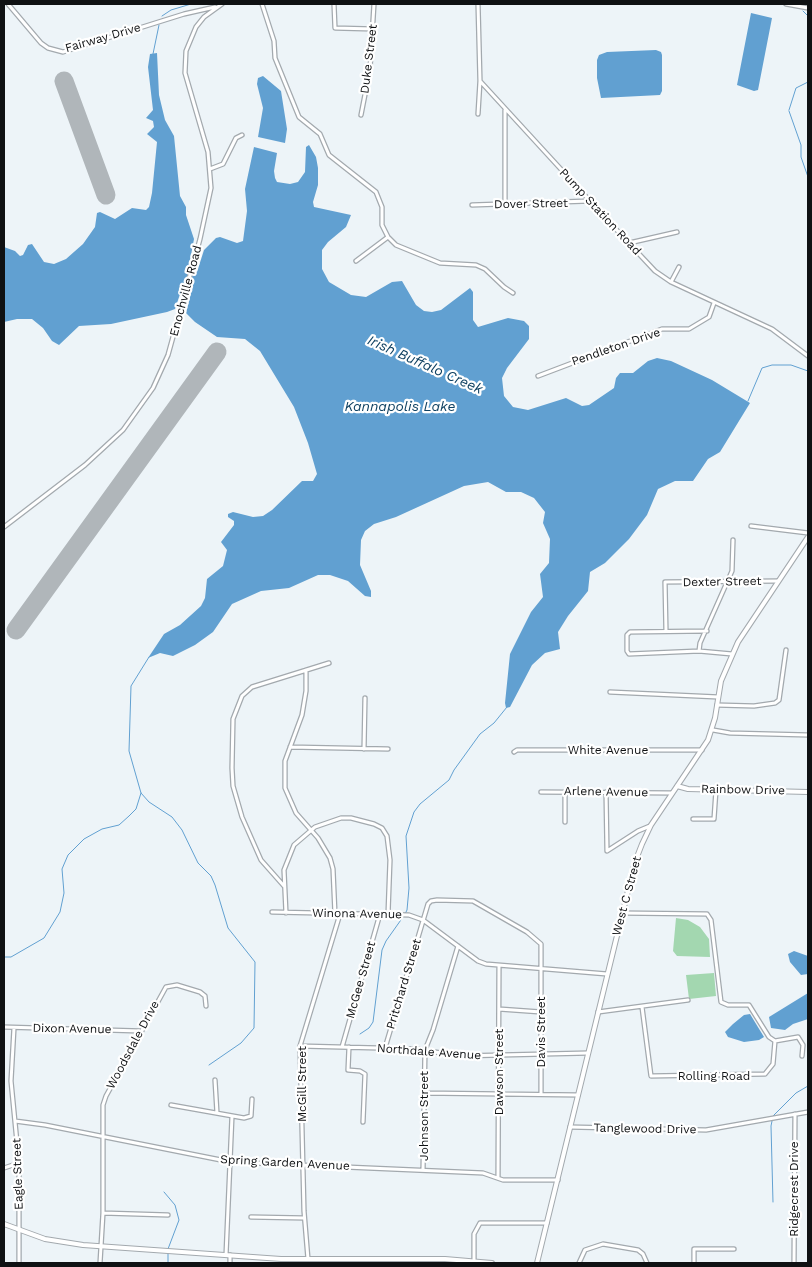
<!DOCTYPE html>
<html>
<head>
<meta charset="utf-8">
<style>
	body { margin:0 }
	#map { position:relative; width:812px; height:1267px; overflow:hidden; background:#edf4f8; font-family:"Work Sans",sans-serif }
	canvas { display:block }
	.frame { position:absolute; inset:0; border:5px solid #0f1113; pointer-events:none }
</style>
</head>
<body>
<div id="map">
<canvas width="812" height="1267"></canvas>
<div class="frame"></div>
</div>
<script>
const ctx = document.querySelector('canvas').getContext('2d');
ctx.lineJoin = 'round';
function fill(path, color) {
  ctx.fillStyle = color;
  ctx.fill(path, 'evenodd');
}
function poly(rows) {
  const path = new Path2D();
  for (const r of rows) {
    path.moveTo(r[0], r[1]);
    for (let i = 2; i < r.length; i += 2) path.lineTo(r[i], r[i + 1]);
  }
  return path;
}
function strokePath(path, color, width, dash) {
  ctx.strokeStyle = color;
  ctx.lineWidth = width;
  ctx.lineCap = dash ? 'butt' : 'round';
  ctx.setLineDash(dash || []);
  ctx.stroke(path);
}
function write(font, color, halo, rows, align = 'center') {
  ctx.font = font + ' "Work Sans",sans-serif';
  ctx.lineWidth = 4.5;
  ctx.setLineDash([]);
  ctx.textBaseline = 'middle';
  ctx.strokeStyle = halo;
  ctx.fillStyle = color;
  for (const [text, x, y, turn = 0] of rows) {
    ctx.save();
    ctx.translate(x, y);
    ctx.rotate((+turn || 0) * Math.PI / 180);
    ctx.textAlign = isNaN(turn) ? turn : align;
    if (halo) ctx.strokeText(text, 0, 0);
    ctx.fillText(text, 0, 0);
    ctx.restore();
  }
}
const green = poly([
	[676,918,688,920,700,927,709,939,710,957,677,956,673,951],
	[714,973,716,996,689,999,686,975]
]);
const water = poly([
	[751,13,772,18,758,90,754,91,737,85],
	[656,50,661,52,662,55,662,91,660,95,601,98,597,78,597,60,599,55,607,52],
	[157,53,159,95,165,120,174,136,180,196,186,207,186,215,194,239,188,271,197,272,204,250,216,238,220,237,237,243,243,241,247,211,245,189,254,147,277,153,274,171,275,178,277,182,290,184,298,182,305,172,306,147,309,145,316,157,318,168,318,185,313,202,314,207,351,215,346,227,328,242,322,250,322,269,329,282,351,295,366,297,392,282,402,281,416,305,424,311,432,312,441,310,470,288,473,292,473,320,478,327,508,318,524,321,529,326,529,339,507,368,502,378,504,396,513,407,528,410,566,398,582,406,589,405,614,388,616,378,620,373,633,373,648,361,657,358,671,361,712,380,750,403,720,452,708,459,693,481,675,481,658,489,647,515,629,539,605,563,590,572,588,591,568,616,558,632,560,649,545,653,532,665,510,707,506,708,505,703,510,654,531,612,543,597,540,574,549,563,550,539,543,523,545,512,534,498,521,492,506,492,488,482,464,486,396,517,374,524,365,531,361,540,360,565,371,591,371,597,365,596,348,581,330,575,318,575,289,588,261,591,232,604,213,632,195,645,173,656,160,653,148,658,164,634,180,625,201,606,205,598,207,579,223,566,227,550,221,542,234,525,234,521,228,517,228,514,233,512,253,517,263,516,272,510,302,481,313,481,317,474,308,443,294,407,260,351,245,339,217,337,195,322,186,313,190,297,188,296,180,294,175,309,167,312,111,324,79,326,59,345,52,341,43,328,32,319,17,319,4,322,4,247,15,251,20,256,23,255,28,245,32,244,44,262,54,264,66,259,83,244,95,227,97,213,100,212,115,219,132,208,146,210,149,207,152,193,157,142,147,134,154,127,153,121,146,118,153,110,148,67,150,54],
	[263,76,281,91,287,129,285,143,258,137,263,108,257,84,258,78],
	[794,951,808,956,808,974,801,975,790,962,788,954],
	[808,993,808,1019,793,1024,785,1030,771,1028,769,1017],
	[750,1014,764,1037,759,1040,744,1042,728,1037,725,1032,733,1024,744,1015]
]);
const stream = poly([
	[803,11,808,16],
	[162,16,171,10,191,4],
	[153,54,159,25],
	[789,110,796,88,808,82],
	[789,111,801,145,801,157,808,177],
	[748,401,762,368,772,365,791,365,808,371],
	[149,657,131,686,129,751,141,793,149,802,172,817,182,830,198,863,211,876,215,885,228,928,255,962,254,1028,241,1043,209,1065],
	[405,914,407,910,409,888,406,836,414,812,420,804,449,780,454,770,480,734,494,723,507,707],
	[4,957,11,957,44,938,60,912,64,893,62,869,68,855,84,839,102,829,119,825,129,816,136,809,141,793],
	[360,1034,369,1028,373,1022,382,950,386,941,403,917],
	[164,1192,175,1205,179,1220,168,1249],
	[773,1202,771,1126,773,1116,796,1093,808,1086],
	[168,1263,168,1253]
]);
const runway = poly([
	[64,81,106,195],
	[16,630,217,352]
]);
const street = poly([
	[8,4,41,43,48,48,63,52,184,14,215,7],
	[262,4,274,41,275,58,299,117,320,134,329,155,376,192,382,207,382,225,388,237,396,245,440,263,476,265,485,269,504,287,513,293],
	[334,4,335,28,373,29],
	[478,4,480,81,625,239,655,271,671,282,772,329,808,356],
	[786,4,808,8],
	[478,114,480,81],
	[361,115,370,69,374,4],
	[210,169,223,164,236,138,242,135],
	[505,204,505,110],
	[472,205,589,201],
	[629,243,677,232],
	[356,261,388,237],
	[671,282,679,267],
	[538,376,662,329,689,329,709,317,714,303],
	[751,526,808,533],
	[4,527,85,465,123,430,153,388,168,355,200,239,211,188,208,152,185,73,186,51,196,27,204,17,222,4],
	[666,631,665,582,778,581],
	[707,631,630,632,627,635,627,651,629,654,699,651,732,654],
	[699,651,700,643,732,571,733,540],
	[306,670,306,691,302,715,285,761,285,788,296,813,318,838,330,858,333,869,335,914],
	[610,692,718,697],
	[717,705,754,706,775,703,779,700,786,650],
	[713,730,730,733,808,735],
	[290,747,388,749],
	[364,749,365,698],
	[514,752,517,750,702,750],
	[541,792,672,793],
	[565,792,565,822],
	[606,792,607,851,638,831,650,826],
	[693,819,714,819,716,790],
	[284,886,261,860,242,817,233,786,232,768,233,719,242,696,252,687,329,663],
	[272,912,409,915,423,920,478,961,486,964,607,974],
	[286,913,284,870,294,845,315,827,341,818,351,818,374,824,382,828,387,836,390,860,388,914],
	[622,913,707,914,711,920,721,1002,728,1005,749,1005,769,1037,775,1041],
	[642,1007,651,1076,765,1074,773,1064,775,1041],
	[499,1009,541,1012],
	[598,1012,688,1000],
	[4,1027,140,1031],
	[14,1028,11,1081,19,1163,19,1263],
	[775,1041,798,1037,803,1045,802,1056],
	[300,1046,417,1049,459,1056,588,1053],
	[342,1047,380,914],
	[349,1047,348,1070,360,1071,365,1074,363,1122],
	[385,1048,428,904,431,901,437,900,473,901,527,932,541,944,541,1094],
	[215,1080,217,1113],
	[424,1093,578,1095],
	[171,1105,244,1118,251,1116,252,1099],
	[15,1121,45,1125,231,1162,483,1173,503,1180,558,1180],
	[570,1127,706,1130,808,1112],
	[4,1168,19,1163],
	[423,1170,425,1050,433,1030,458,946],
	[498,1178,499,966],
	[103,1213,168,1215],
	[251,1217,304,1218],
	[226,1255,232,1116],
	[308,1259,304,1211,300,1046,340,914],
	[474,1261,474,1234,480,1223,547,1223],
	[100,1263,103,1213,103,1105,106,1096,166,987,177,985,200,992,205,996,206,1006],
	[230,1263,230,1255],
	[579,1263,585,1250,603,1244,638,1250,643,1254,647,1263],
	[694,1263,694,1249,734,1249],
	[794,1263,795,1114]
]);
const secondary = poly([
	[677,786,688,789,808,792],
	[4,1224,45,1239,83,1245,281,1259,445,1259,492,1263],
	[537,1263,635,862,642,844,651,825,708,740,715,718,721,681,738,642,808,537]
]);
const streetNames = [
	["Fairway Drive",103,38,-16],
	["Duke Street",369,59,-83],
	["Dover Street",531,204,-1],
	["Pump Station Road",600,212,47],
	["Enochville Road",186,291,-75],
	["Pendleton Drive",616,347,-19],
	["Dexter Street",722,582,-1],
	["White Avenue",608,750],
	["Rainbow Drive",743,790,1],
	["Arlene Avenue",606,792,1],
	["West C Street",627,896,-75],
	["Winona Avenue",357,914,1],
	["McGee Street",361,980,-74],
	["Pritchard Street",404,984,-73],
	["Dixon Avenue",72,1029,1],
	["Davis Street",541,1032,-90],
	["Woodsdale Drive",133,1045,-62],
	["Northdale Avenue",429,1052,4],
	["Dawson Street",499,1072,-90],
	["Rolling Road",714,1076],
	["McGill Street",302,1084,-90],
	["Johnson Street",424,1116,-90],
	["Tanglewood Drive",645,1129,1],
	["Spring Garden Avenue",285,1163,3],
	["Eagle Street",18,1174,-92],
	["Ridgecrest Drive",794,1189,-90]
];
const waterNames = [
	["Irish Buffalo Creek",425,365,24],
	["Kannapolis Lake",400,407]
];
fill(green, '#a3d7b0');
fill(water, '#61a0d1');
strokePath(stream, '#61a0d1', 1);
strokePath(runway, '#b0b6ba', 19);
strokePath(street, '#a3a9ae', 5.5);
strokePath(secondary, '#a3a9ae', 6);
strokePath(street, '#fff', 3);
strokePath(secondary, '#fff', 4);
write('12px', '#0f1113', '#fff', streetNames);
write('italic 14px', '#0e4061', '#fff', waterNames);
</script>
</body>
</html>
